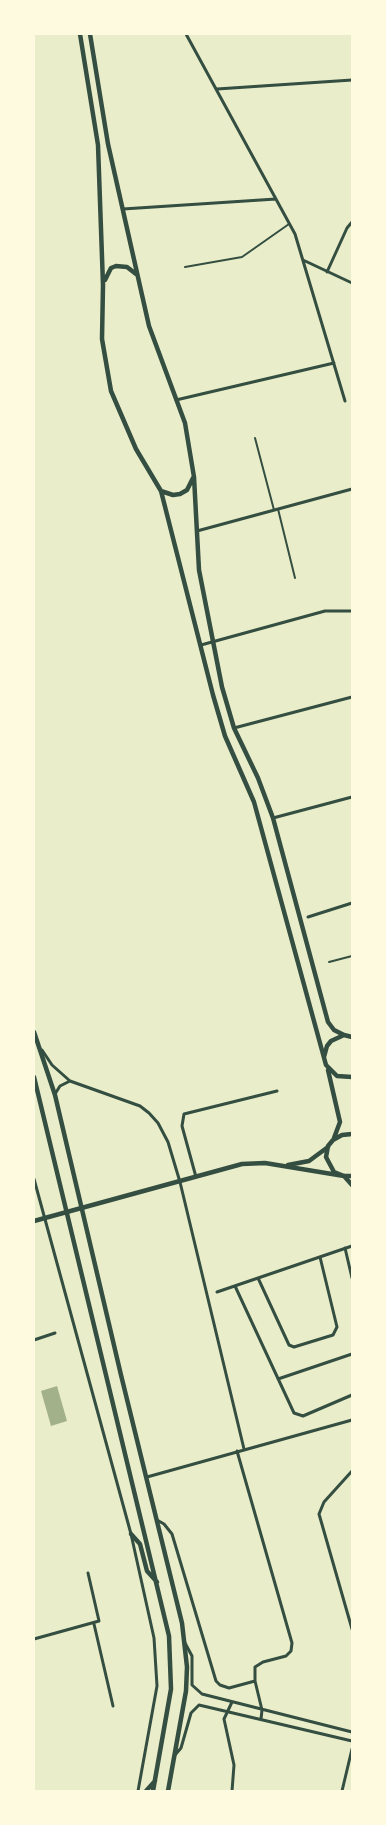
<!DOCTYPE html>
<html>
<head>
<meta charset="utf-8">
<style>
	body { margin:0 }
	#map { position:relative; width:386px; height:1825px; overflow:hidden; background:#e9edc9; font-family:"Golos Text",sans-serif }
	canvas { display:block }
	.frame { position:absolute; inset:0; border:35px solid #fefae0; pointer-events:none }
</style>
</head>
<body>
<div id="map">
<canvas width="386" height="1825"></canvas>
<div class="frame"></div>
</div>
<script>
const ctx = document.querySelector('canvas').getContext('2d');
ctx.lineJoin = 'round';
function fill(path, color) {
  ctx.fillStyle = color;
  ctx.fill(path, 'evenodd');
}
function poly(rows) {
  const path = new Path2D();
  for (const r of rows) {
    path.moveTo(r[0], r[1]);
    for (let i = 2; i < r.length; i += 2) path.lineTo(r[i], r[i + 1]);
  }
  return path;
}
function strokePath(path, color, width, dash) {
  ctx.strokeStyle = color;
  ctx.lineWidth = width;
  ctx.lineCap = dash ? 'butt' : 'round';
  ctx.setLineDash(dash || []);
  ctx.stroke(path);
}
const water = poly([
	[57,1386,67,1421,51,1426,41,1391]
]);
const service = poly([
	[185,267,242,257,289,224],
	[255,438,274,510],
	[278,509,295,578],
	[329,962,352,956]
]);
const minor = poly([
	[186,34,295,234,345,401],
	[217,89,352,80],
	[123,209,276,199],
	[303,260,352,283],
	[327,272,347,228,352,222],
	[176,400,334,363],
	[197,531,352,489],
	[201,645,325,611,352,611],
	[234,728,352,697],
	[273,818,352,797],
	[308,917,352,903],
	[42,1050,52,1065,70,1081,140,1106,149,1113,158,1123,168,1142,180,1182,244,1449],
	[55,1094,60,1086,70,1081],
	[196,1177,182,1126,184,1114,277,1091],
	[34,1179,131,1534,154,1638,157,1686,138,1791],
	[345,1248,352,1278],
	[258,1278,289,1345,294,1347,333,1335,337,1327,320,1257],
	[235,1286,294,1413,303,1416,352,1395],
	[217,1292,352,1246],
	[34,1340,55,1333],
	[278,1379,352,1354],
	[237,1451,292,1643,291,1651,286,1656,263,1662,255,1667,255,1681,262,1710,261,1719],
	[352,1471,324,1502,319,1514,352,1629],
	[147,1477,352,1420],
	[157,1520,164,1524,172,1534,216,1681,220,1685,229,1688,255,1681],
	[94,1624,113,1706],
	[34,1639,99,1621,88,1573],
	[185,1643,192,1656,192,1685,202,1694,352,1732],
	[232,1702,224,1719,234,1765,232,1791],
	[175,1755,181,1748,191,1713,199,1705,352,1741],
	[342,1791,352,1749]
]);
const tertiary = poly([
	[80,34,98,145,103,285,102,339,111,391,136,449,161,491,213,695,225,736,254,802,326,1065,337,1076,352,1077],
	[90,34,108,144,149,326,185,423,194,477,199,570,222,687,234,728,258,778,273,818,328,1022,334,1030,344,1035],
	[105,280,111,268,116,266,127,267,136,274],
	[161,491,173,495,180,494,187,490,193,478],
	[324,1057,327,1046,331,1041,344,1035,352,1037],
	[328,1070,340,1122,334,1138],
	[352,1134,342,1135,333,1140,328,1146,326,1157,334,1172,344,1176,352,1176],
	[288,1165,309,1161,328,1147],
	[344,1176,352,1185],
	[34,1221,242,1164,265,1163,344,1176]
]);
const secondary = poly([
	[34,1032,55,1095,121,1375,182,1623,187,1667,186,1691,168,1791],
	[34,1077,169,1636,171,1689,153,1791],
	[131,1534,140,1544,147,1571,157,1582],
	[146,1791,155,1781]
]);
fill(water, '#a3b18a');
strokePath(service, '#344e41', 2);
strokePath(minor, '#344e41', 3);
strokePath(tertiary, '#344e41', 4.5);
strokePath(secondary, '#344e41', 4.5);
</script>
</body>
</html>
